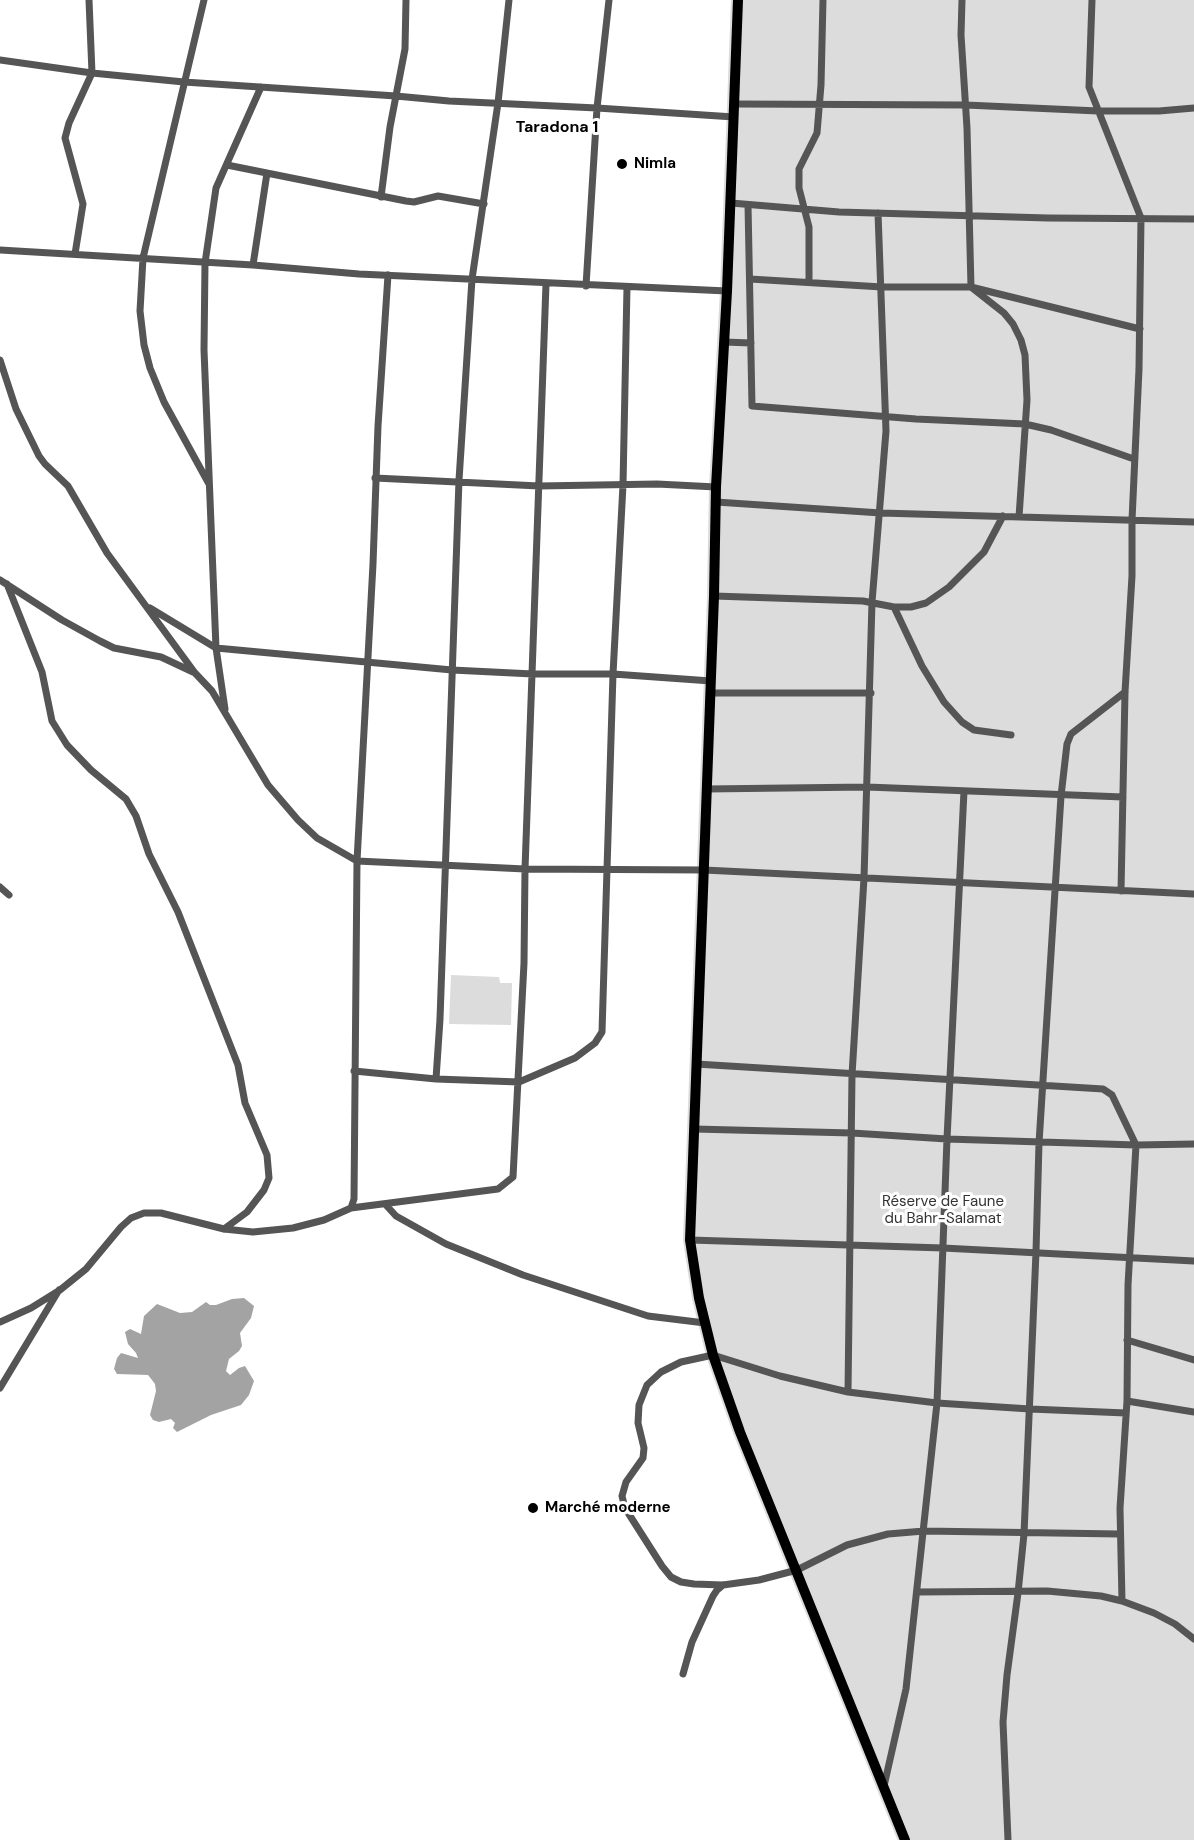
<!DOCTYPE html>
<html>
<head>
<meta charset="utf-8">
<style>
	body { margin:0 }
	canvas { display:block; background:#fff }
</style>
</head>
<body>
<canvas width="1194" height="1840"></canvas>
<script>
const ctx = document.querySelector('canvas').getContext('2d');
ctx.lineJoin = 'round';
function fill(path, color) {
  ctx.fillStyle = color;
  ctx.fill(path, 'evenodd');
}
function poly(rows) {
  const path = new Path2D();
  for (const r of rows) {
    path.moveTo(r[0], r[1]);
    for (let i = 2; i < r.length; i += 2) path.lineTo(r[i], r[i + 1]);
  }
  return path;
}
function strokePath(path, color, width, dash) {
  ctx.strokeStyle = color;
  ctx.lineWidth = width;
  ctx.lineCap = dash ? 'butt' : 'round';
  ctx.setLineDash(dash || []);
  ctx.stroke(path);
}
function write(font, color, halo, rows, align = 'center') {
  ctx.font = font + ' "DM Sans",sans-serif';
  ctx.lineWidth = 6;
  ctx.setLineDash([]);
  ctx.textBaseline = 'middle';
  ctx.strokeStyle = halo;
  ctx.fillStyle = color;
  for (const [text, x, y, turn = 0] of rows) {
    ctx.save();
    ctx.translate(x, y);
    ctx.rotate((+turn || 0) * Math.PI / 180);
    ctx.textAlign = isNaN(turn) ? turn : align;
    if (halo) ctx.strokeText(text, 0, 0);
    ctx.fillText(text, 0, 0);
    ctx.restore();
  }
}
const green = poly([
	[738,0,1194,0,1194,1840,905,1840,713,1355,690,1240],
	[451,975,499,977,500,983,512,983,511,1025,449,1024]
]);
const water = poly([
	[244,1298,254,1306,251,1318,240,1333,242,1346,239,1351,229,1359,226,1371,230,1375,239,1368,245,1366,254,1381,249,1395,241,1405,211,1415,177,1432,173,1428,175,1423,171,1419,159,1422,153,1420,150,1415,156,1391,155,1384,152,1380,148,1375,117,1374,114,1369,117,1358,121,1353,138,1358,136,1353,128,1344,125,1332,130,1329,141,1334,144,1316,157,1304,180,1313,192,1312,206,1302,210,1305,216,1305,232,1299]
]);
const minor = poly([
	[204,0,143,258,140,311,144,345,150,368,164,402,209,484],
	[962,0,961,35,967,128,971,287,1140,329],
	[1092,0,1089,87,1141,218,1139,369,1132,520,1132,576,1125,692,1121,891],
	[0,60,92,73,184,82,396,96,449,101,597,108,734,117],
	[735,104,966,105,1098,111,1159,111,1194,108],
	[227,165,406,201,414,202,438,196,484,204],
	[381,197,390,127,405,49,406,0],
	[731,203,839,212,1048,218,1194,219],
	[748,205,752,406,916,419,1025,424,1051,430,1134,459],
	[0,250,253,265,359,274,727,291],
	[75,254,83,204,65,138,69,123,92,73,89,0],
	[253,265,267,173],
	[750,279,882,287,971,287,1004,313,1013,324,1021,340,1025,355,1027,400,1019,517],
	[809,282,809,227,799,188,799,169,817,133,821,85,823,0],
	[586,286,597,108,609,0],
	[724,342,751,343],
	[0,360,16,409,39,456,45,464,68,486,107,553,195,673,212,691,268,785,298,820,317,838,357,861,525,869,704,870,1194,894],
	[375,478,539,486,657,484,716,487],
	[716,502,881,513,1194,522],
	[0,580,62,620,100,641,114,648,161,657,193,672],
	[7,584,42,672,52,721,67,745,91,770,126,799,136,816,149,854,178,912,238,1065,245,1103,267,1155,269,1178,264,1190,247,1212,224,1229],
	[714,596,863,601,894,607,922,666,944,702,962,722,974,730,1011,735],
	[894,607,911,607,926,603,949,587,984,552,1003,516],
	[150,608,216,648,452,670,533,674,613,674,711,681],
	[711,693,871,693],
	[225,709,216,648,204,350,205,263,216,188,261,87],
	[706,789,867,787,1123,797],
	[0,887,9,895],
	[696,1064,1103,1089,1112,1095,1136,1145,1128,1285,1127,1401,1120,1508,1122,1601],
	[354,1071,436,1079,440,1019,459,480,472,279,498,103,509,0],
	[436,1079,519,1082,575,1058,595,1043,602,1032,613,674,623,485,627,287],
	[694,1129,852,1133,947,1139,1136,1145,1194,1144],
	[385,1204,396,1216,446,1244,523,1275,648,1316,705,1323],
	[351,1208,354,1199,357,861,373,564,378,426,388,275],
	[690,1240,943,1248,1194,1261],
	[0,1322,31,1308,60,1290,86,1269,121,1227,131,1218,144,1213,161,1213,224,1229,253,1232,293,1228,324,1220,351,1208,498,1189,513,1177,524,963,525,869,546,284],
	[1127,1340,1194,1360],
	[0,1388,59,1290],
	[848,1392,852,1075,864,878,872,602,886,431,878,213],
	[1127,1401,1194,1412],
	[1119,1534,924,1531,888,1534,847,1545,797,1570,759,1580,723,1585,694,1584,681,1582,671,1577,662,1566,625,1508,622,1496,626,1482,643,1458,644,1448,638,1423,639,1405,647,1385,661,1372,681,1362,713,1355,780,1376,848,1392,937,1403,1030,1409,1126,1413],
	[918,1592,1047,1591,1101,1596,1122,1601,1154,1613,1175,1624,1194,1639],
	[683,1674,692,1642,713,1596,717,1590,723,1585],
	[884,1786,906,1689,937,1403,947,1139,964,791],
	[1008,1840,1003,1722,1007,1675,1018,1593,1024,1534,1036,1252,1039,1143,1061,796,1067,744,1071,734,1125,692]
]);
const primary = poly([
	[738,0,727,291,716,487,714,596,690,1240,699,1298,713,1355,740,1432,905,1840]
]);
const markers = [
	[622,164,6,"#000"],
	[533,1508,6,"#000"]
];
const poiNames = [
	["Nimla",634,164],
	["Marché moderne",545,1508]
];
const parkNames = [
	["Réserve de Faune",943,1202],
	["du Bahr-Salamat",943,1219]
];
const neighbourhoodNames = [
	["Taradona 1",557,128]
];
fill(green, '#dcdcdc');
fill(water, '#a3a3a3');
strokePath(primary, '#dbdbdb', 14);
strokePath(minor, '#555', 7);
strokePath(primary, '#000', 10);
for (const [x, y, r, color] of markers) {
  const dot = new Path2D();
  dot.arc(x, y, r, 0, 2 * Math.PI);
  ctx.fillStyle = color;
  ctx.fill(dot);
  strokePath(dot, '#fff', 2);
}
write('bold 15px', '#000', '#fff', poiNames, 'left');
write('15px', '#333', '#fff', parkNames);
write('bold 16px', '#000', '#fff', neighbourhoodNames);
</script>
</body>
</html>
